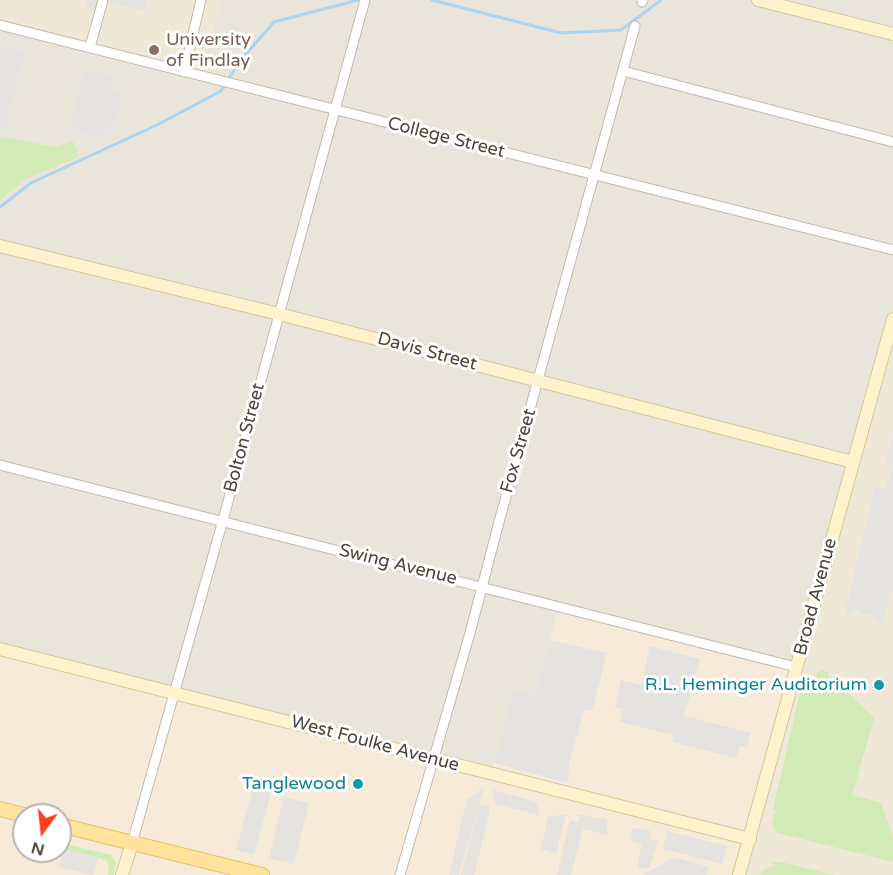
<!DOCTYPE html>
<html>
<head>
<meta charset="utf-8">
<style>
	body { margin:0 }
	#map { position:relative; width:893px; height:875px; overflow:hidden; background:#f6f3ec; font-family:"Varela Round",sans-serif }
	canvas { display:block }
	.north { position:absolute; left:12px; top:803px; width:60px; height:60px; box-sizing:border-box; background:#fff; border:2px solid #b7b4b0; border-radius:50%; rotate:195deg; font-size:16px; font-weight:700; line-height:24px; text-align:center; color:#4b4439 }
	.north::after { content:''; display:block; margin:auto; width:21px; height:27px; background:#fc3f1d; clip-path:polygon(50% 0,100% 100%,50% 72%,0 100%) }
</style>
</head>
<body>
<div id="map">
<canvas width="893" height="875"></canvas>
<div class="north">N</div>
</div>
<script>
const ctx = document.querySelector('canvas').getContext('2d');
ctx.lineJoin = 'round';
function fill(path, color) {
  ctx.fillStyle = color;
  ctx.fill(path, 'evenodd');
}
function poly(rows) {
  const path = new Path2D();
  for (const r of rows) {
    path.moveTo(r[0], r[1]);
    for (let i = 2; i < r.length; i += 2) path.lineTo(r[i], r[i + 1]);
  }
  return path;
}
function strokePath(path, color, width, dash) {
  ctx.strokeStyle = color;
  ctx.lineWidth = width;
  ctx.lineCap = dash ? 'butt' : 'round';
  ctx.setLineDash(dash || []);
  ctx.stroke(path);
}
function write(font, color, halo, rows, align = 'center') {
  ctx.font = font + ' "Varela Round",sans-serif';
  ctx.lineWidth = 6;
  ctx.setLineDash([]);
  ctx.textBaseline = 'middle';
  ctx.strokeStyle = halo;
  ctx.fillStyle = color;
  for (const [text, x, y, turn = 0] of rows) {
    ctx.save();
    ctx.translate(x, y);
    ctx.rotate((+turn || 0) * Math.PI / 180);
    ctx.textAlign = isNaN(turn) ? turn : align;
    if (halo) ctx.strokeText(text, 0, 0);
    ctx.fillText(text, 0, 0);
    ctx.restore();
  }
}
const residential = poly([
	[222,0,893,0,893,319,796,667,535,695,514,690,491,774,0,649,0,25,200,75]
]);
const commercial = poly([
	[559,605,796,667,893,875,0,875,0,649,491,773,513,689,535,694],
	[24,815,60,815,60,851,24,851]
]);
const education = poly([
	[0,0,222,0,200,75,0,25],
	[893,319,893,875,738,875]
]);
const green = poly([
	[0,136,54,147,73,141,79,157,27,178,0,200],
	[823,669,874,718,852,795,881,803,893,837,893,862,778,833,772,825,776,810,773,809,803,680,808,680],
	[61,843,111,855,116,862,114,875,108,875,109,865,106,860,63,849,61,845],
	[773,862,781,862,834,875,760,875,765,869,773,866]
]);
const parking = poly([
	[87,0,148,0,145,12,107,2,104,12,85,7],
	[0,46,24,52,4,132,0,131],
	[85,69,113,76,109,89,122,92,115,123,109,130,95,136,69,128],
	[893,434,893,586,882,624,869,613,866,615,853,607,851,615,845,613,875,488,885,488,893,464,885,465],
	[550,640,607,653,592,711,584,710,569,764,568,783,494,763,513,689,535,694],
	[650,646,700,659,684,716,751,733,747,747,740,746,736,758,672,742,674,735,620,722,623,709,615,707,621,680,641,685],
	[253,788,271,793,254,854,236,850],
	[484,788,459,875,449,875,467,799],
	[493,790,537,802,539,815,498,805,496,807],
	[284,797,309,803,294,864,269,858],
	[480,804,489,806,489,814,474,875,461,875],
	[566,814,556,854,541,849,548,817],
	[578,814,607,820,607,835,583,829,571,875,557,875,570,820,579,822],
	[632,828,651,831,649,840,658,840,650,868,637,867,642,844,631,841],
	[667,831,727,846,722,864,663,849],
	[63,849,98,857,93,875,59,867],
	[677,858,709,867,706,875,643,875,671,859]
]);
const stream = poly([
	[432,0,561,33,621,30,661,0],
	[0,207,31,183,157,125,221,91,240,61,274,22,358,0]
]);
const street = poly([
	[642,2,643,0],
	[0,25,893,250],
	[90,47,103,0],
	[623,71,893,142],
	[184,72,201,0],
	[0,465,796,667],
	[132,843,223,520,365,0],
	[400,875,470,633,499,522,635,26]
]);
const secondary = poly([
	[758,0,893,34],
	[0,246,279,314,853,462],
	[0,649,750,839],
	[122,875,132,843],
	[739,875,893,319]
]);
const primary = poly([
	[0,809,24,815],
	[60,825,262,875]
]);
const markers = [
	[154,50,6,"#8d6e63"],
	[879,685,6,"#0f9aa8"],
	[358,784,6,"#0f9aa8"]
];
const educationNames = [
	["University",166,40],
	["of Findlay",166,61]
];
const streetNames = [
	["College Street",446,138,14],
	["Davis Street",427,352,15],
	["Bolton Street",245,438,-75],
	["Fox Street",519,451,-74],
	["Swing Avenue",398,565,14],
	["Broad Avenue",816,597,-75],
	["West Foulke Avenue",375,744,15]
];
const cultureNames = [
	["R.L. Heminger Auditorium",867,685],
	["Tanglewood",346,784]
];
fill(residential, '#eae5da');
fill(commercial, '#f7ead8');
fill(education, '#efe8d6');
fill(green, '#d2eab5');
fill(parking, '#e5e3e0');
strokePath(stream, '#a9d4f2', 3);
strokePath(street, '#c2bbae', 11);
strokePath(secondary, '#d6c79b', 14);
strokePath(primary, '#e6c16a', 16);
strokePath(street, '#fff', 9);
strokePath(secondary, '#fff3cd', 12);
strokePath(primary, '#ffe39c', 14);
for (const [x, y, r, color] of markers) {
  const dot = new Path2D();
  dot.arc(x, y, r, 0, 2 * Math.PI);
  ctx.fillStyle = color;
  ctx.fill(dot);
  strokePath(dot, '#fff', 2);
}
write('18px', '#785e54', '#fff', educationNames, 'left');
write('18px', '#4b4439', '#fff', streetNames);
write('18px', '#0d838f', '#fff', cultureNames, 'right');
</script>
</body>
</html>
